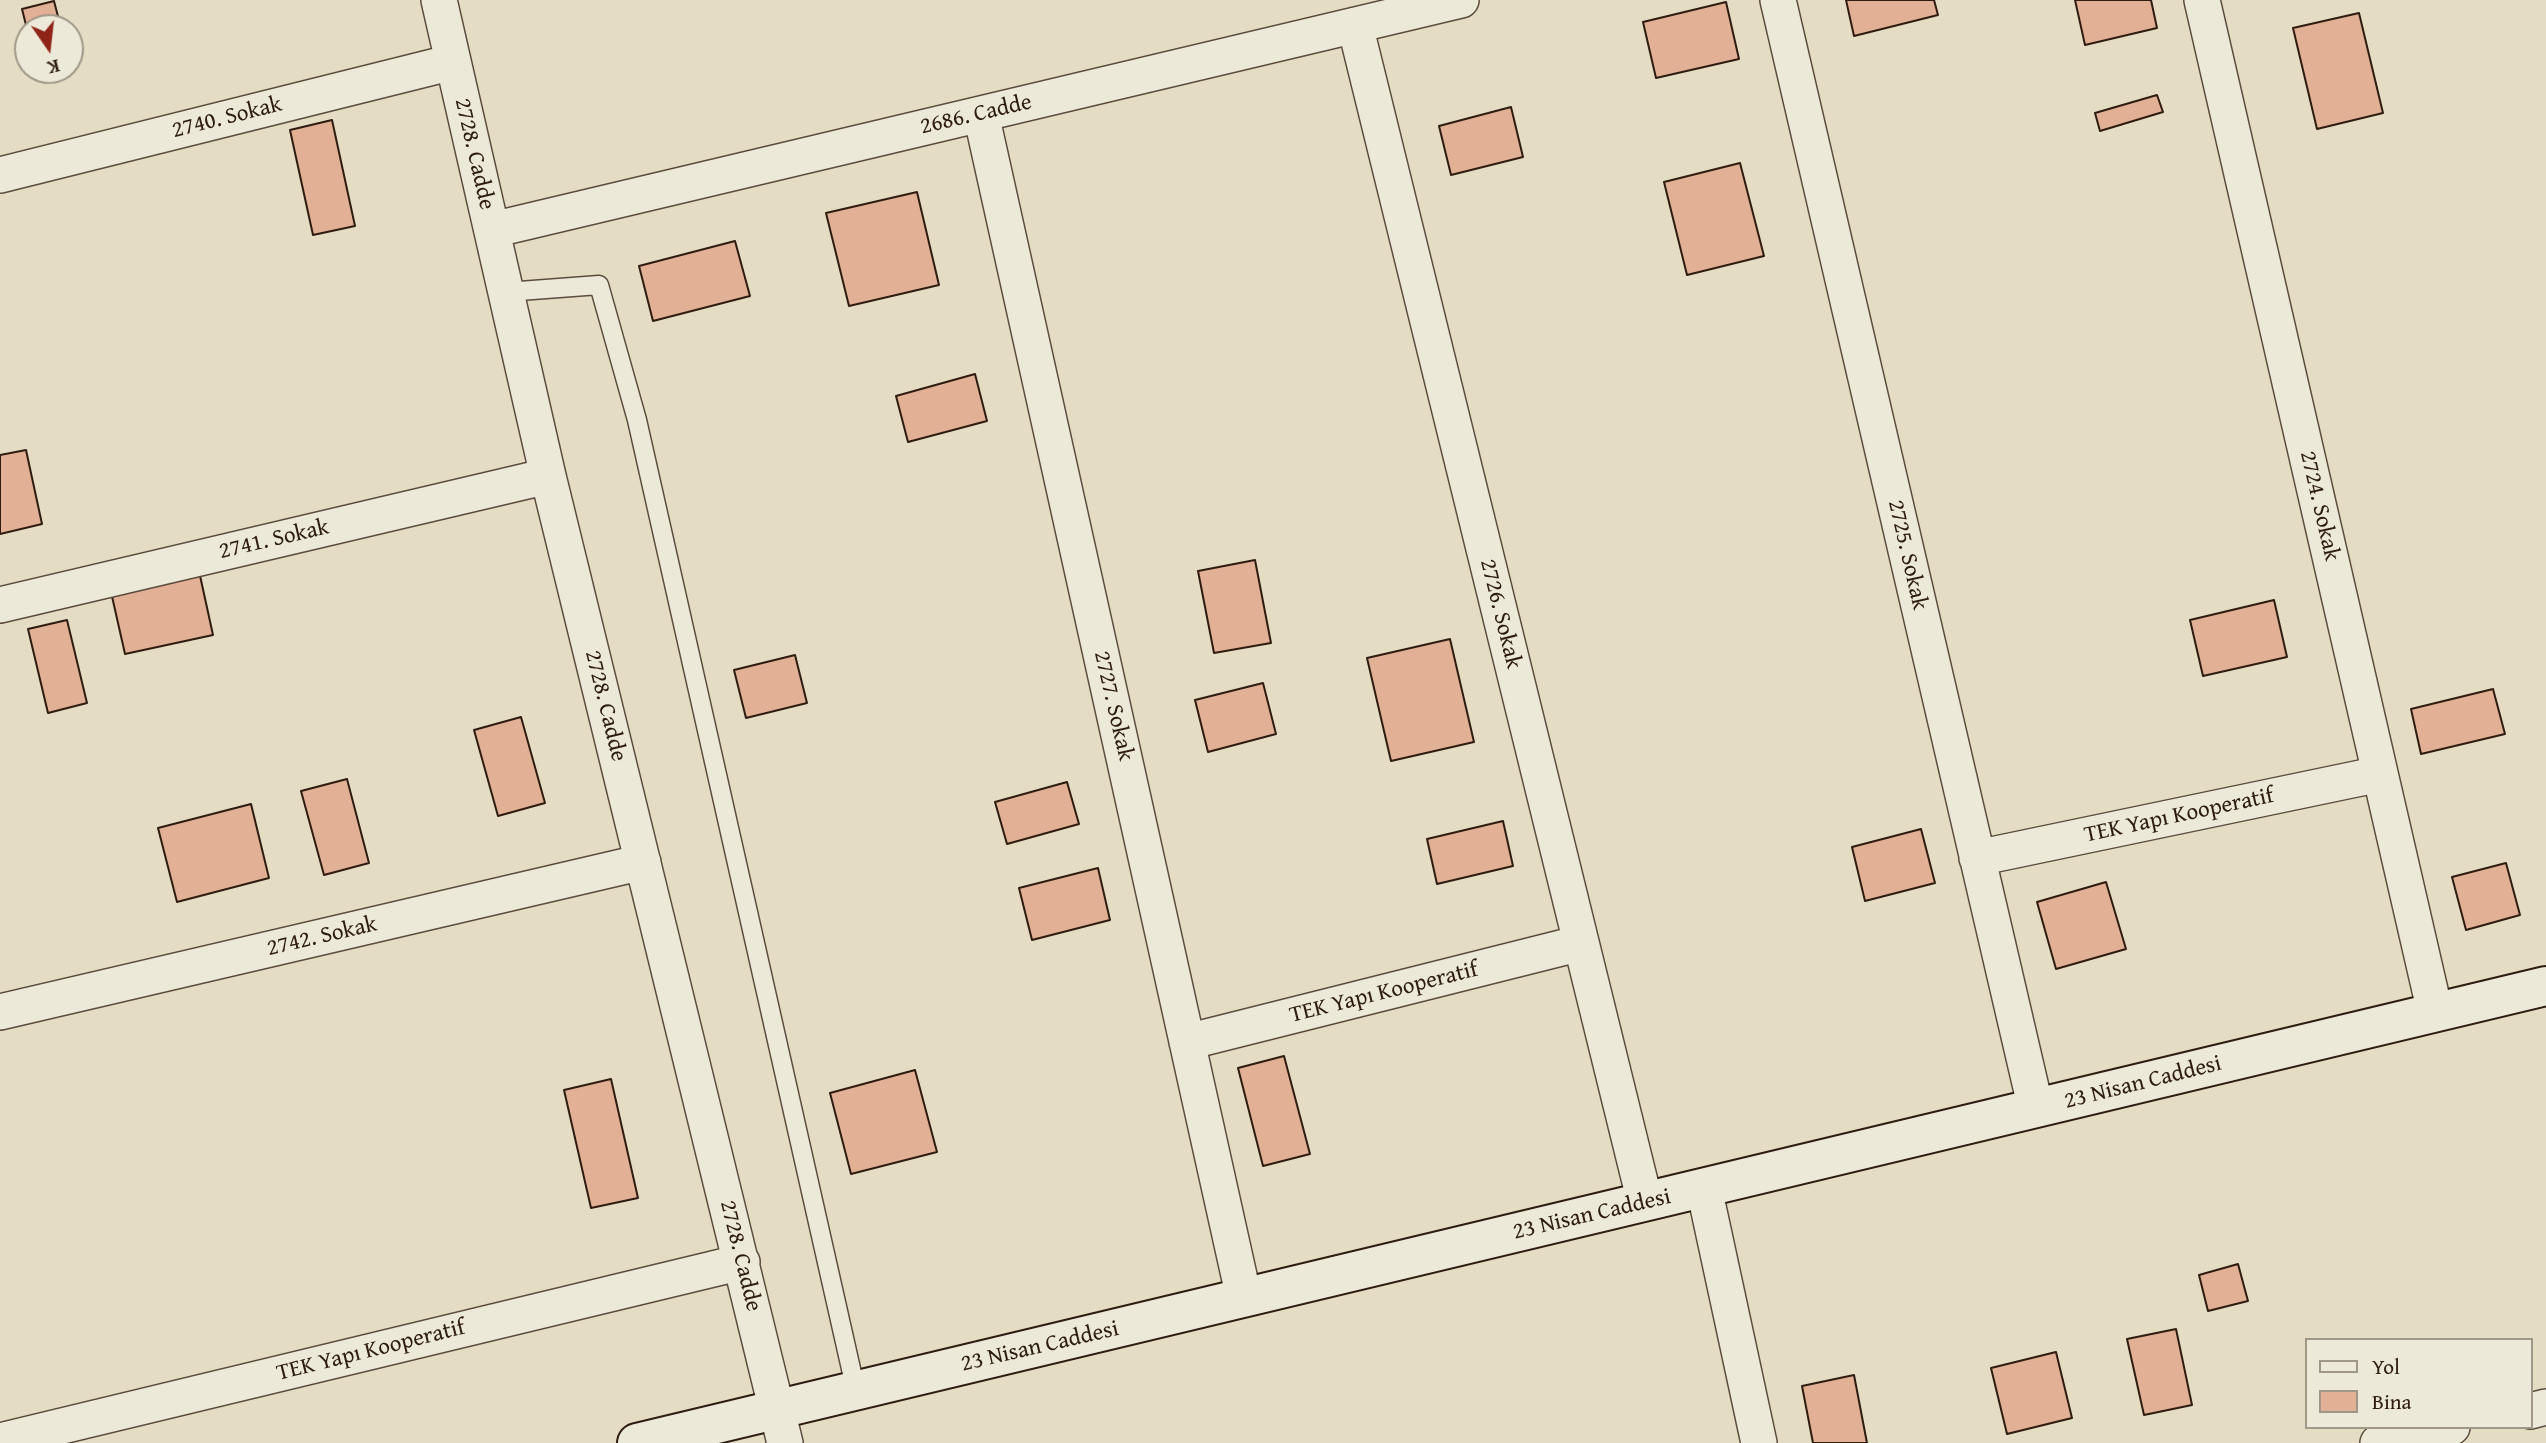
<!DOCTYPE html>
<html>
<head>
<meta charset="utf-8">
<style>
	body { margin:0 }
	#map { position:relative; width:2546px; height:1443px; overflow:hidden; background:#e4ddc3; font-family:"Gentium Book Plus",serif }
	canvas { display:block }
	.legend { position:absolute; left:2305px; top:1338px; width:228px; height:91px; box-sizing:border-box; background:#ede9d8; border:2px solid #a19788; margin:0; padding:9px 12px; list-style:none; font-size:21px; color:#2f1c11 }
	.legend li { display:flex; align-items:center; gap:14px; height:35px }
	.legend b { width:35px; border:2px solid #a19788 }
	.north { position:absolute; left:14px; top:14px; width:70px; height:70px; box-sizing:border-box; background:#ede9d8; border:2px solid #a19788; border-radius:50%; rotate:166deg; font-size:19px; font-weight:700; line-height:28px; text-align:center; color:#2f1c11 }
	.north::after { content:''; display:block; margin:auto; width:24px; height:32px; background:#8f2418; clip-path:polygon(50% 0,100% 100%,50% 72%,0 100%) }
</style>
</head>
<body>
<div id="map">
<canvas width="2546" height="1443"></canvas>
<ul class="legend">
<li><b style="height:9px;background:#ede9d8"></b>Yol</li>
<li><b style="height:19px;background:#e1b095"></b>Bina</li>
</ul>
<div class="north">K</div>
</div>
<script>
const ctx = document.querySelector('canvas').getContext('2d');
ctx.lineJoin = 'round';
function fill(path, color) {
  ctx.fillStyle = color;
  ctx.fill(path, 'evenodd');
}
function poly(rows) {
  const path = new Path2D();
  for (const r of rows) {
    path.moveTo(r[0], r[1]);
    for (let i = 2; i < r.length; i += 2) path.lineTo(r[i], r[i + 1]);
  }
  return path;
}
function strokePath(path, color, width, dash) {
  ctx.strokeStyle = color;
  ctx.lineWidth = width;
  ctx.lineCap = dash ? 'butt' : 'round';
  ctx.setLineDash(dash || []);
  ctx.stroke(path);
}
function write(font, color, halo, rows, align = 'center') {
  ctx.font = font + ' "Gentium Book Plus",serif';
  ctx.lineWidth = 5;
  ctx.setLineDash([]);
  ctx.textBaseline = 'middle';
  ctx.strokeStyle = halo;
  ctx.fillStyle = color;
  for (const [text, x, y, turn = 0] of rows) {
    ctx.save();
    ctx.translate(x, y);
    ctx.rotate((+turn || 0) * Math.PI / 180);
    ctx.textAlign = isNaN(turn) ? turn : align;
    if (halo) ctx.strokeText(text, 0, 0);
    ctx.fillText(text, 0, 0);
    ctx.restore();
  }
}
const building = poly([
	[1846,0,1934,0,1938,15,1854,36,1846,0],
	[2075,0,2151,0,2157,28,2085,45,2075,0],
	[54,1,61,28,28,28,28,33,22,9,54,1],
	[1726,2,1739,59,1656,78,1643,22,1726,2],
	[2359,13,2383,113,2317,129,2293,28,2359,13],
	[2157,95,2163,112,2100,131,2095,113,2157,95],
	[1511,107,1523,157,1451,175,1439,126,1511,107],
	[332,120,355,226,313,235,290,130,332,120],
	[1740,163,1764,256,1687,275,1664,182,1740,163],
	[917,192,939,285,849,306,826,213,917,192],
	[735,241,750,296,653,321,639,266,735,241],
	[975,374,987,421,908,442,896,396,975,374],
	[26,450,42,524,0,534,0,455,26,450],
	[1255,560,1271,643,1214,653,1198,571,1255,560],
	[199,571,213,635,125,654,111,592,199,571],
	[2274,600,2287,657,2203,676,2190,620,2274,600],
	[67,620,87,703,48,713,28,629,67,620],
	[1450,639,1474,742,1391,761,1367,658,1450,639],
	[795,655,807,703,746,718,734,670,795,655],
	[1263,683,1276,734,1208,752,1195,700,1263,683],
	[2493,689,2505,734,2421,754,2411,709,2493,689],
	[521,717,545,803,498,816,474,730,521,717],
	[347,779,369,863,324,875,301,791,347,779],
	[1067,782,1079,824,1007,844,995,802,1067,782],
	[251,804,269,878,177,902,158,828,251,804],
	[1503,821,1513,866,1437,884,1427,839,1503,821],
	[1921,829,1935,883,1865,901,1852,847,1921,829],
	[2506,863,2520,915,2466,930,2452,877,2506,863],
	[1098,868,1110,920,1032,940,1019,888,1098,868],
	[2106,882,2126,949,2056,969,2037,902,2106,882],
	[1284,1056,1310,1154,1263,1166,1238,1068,1284,1056],
	[915,1070,937,1152,851,1174,830,1093,915,1070],
	[611,1079,638,1198,591,1208,564,1090,611,1079],
	[2238,1264,2248,1301,2208,1311,2199,1275,2238,1264],
	[2176,1329,2192,1405,2144,1415,2127,1339,2176,1329],
	[2056,1352,2072,1418,2007,1434,1991,1368,2056,1352],
	[1854,1375,1867,1443,1813,1443,1802,1386,1854,1375]
]);
const service = poly([
	[506,292,599,285,637,420,856,1391]
]);
const minor = poly([
	[439,0,548,476,785,1443],
	[1778,0,2036,1109],
	[2202,0,2435,1012],
	[1355,25,1645,1202],
	[981,114,1244,1298],
	[0,175,453,62],
	[492,230,1461,0],
	[0,605,548,476],
	[1977,858,2380,774],
	[0,1012,643,862],
	[1187,1042,1581,943],
	[1704,1188,1759,1443],
	[2530,1411,2546,1407],
	[0,1441,742,1262],
	[2378,1443,2452,1427]
]);
const secondary = poly([
	[637,1443,2546,986]
]);
const streetNames = [
	["2686. Cadde",976,115,-13],
	["2740. Sokak",227,118,-14],
	["2728. Cadde",474,154,77],
	["2724. Sokak",2319,506,77],
	["2741. Sokak",274,540,-13],
	["2725. Sokak",1907,555,77],
	["2726. Sokak",1500,614,76],
	["2728. Cadde",605,706,76],
	["2727. Sokak",1113,706,77],
	["TEK Yapı Kooperatif",2179,816,-12],
	["2742. Sokak",322,937,-13],
	["TEK Yapı Kooperatif",1384,993,-14],
	["23 Nisan Caddesi",2143,1083,-14],
	["23 Nisan Caddesi",1592,1215,-13],
	["2728. Cadde",740,1256,76],
	["23 Nisan Caddesi",1040,1347,-13],
	["TEK Yapı Kooperatif",371,1351,-14]
];
fill(building, '#e1b095');
strokePath(building, '#2f1c11', 2);
strokePath(service, '#5c4c3e', 21);
strokePath(minor, '#5c4c3e', 38);
strokePath(secondary, '#2f1c11', 42);
strokePath(service, '#ede9d8', 18);
strokePath(minor, '#ede9d8', 35);
strokePath(secondary, '#ede9d8', 38);
write('23px', '#2f1c11', '#ede9d8', streetNames);
</script>
</body>
</html>
